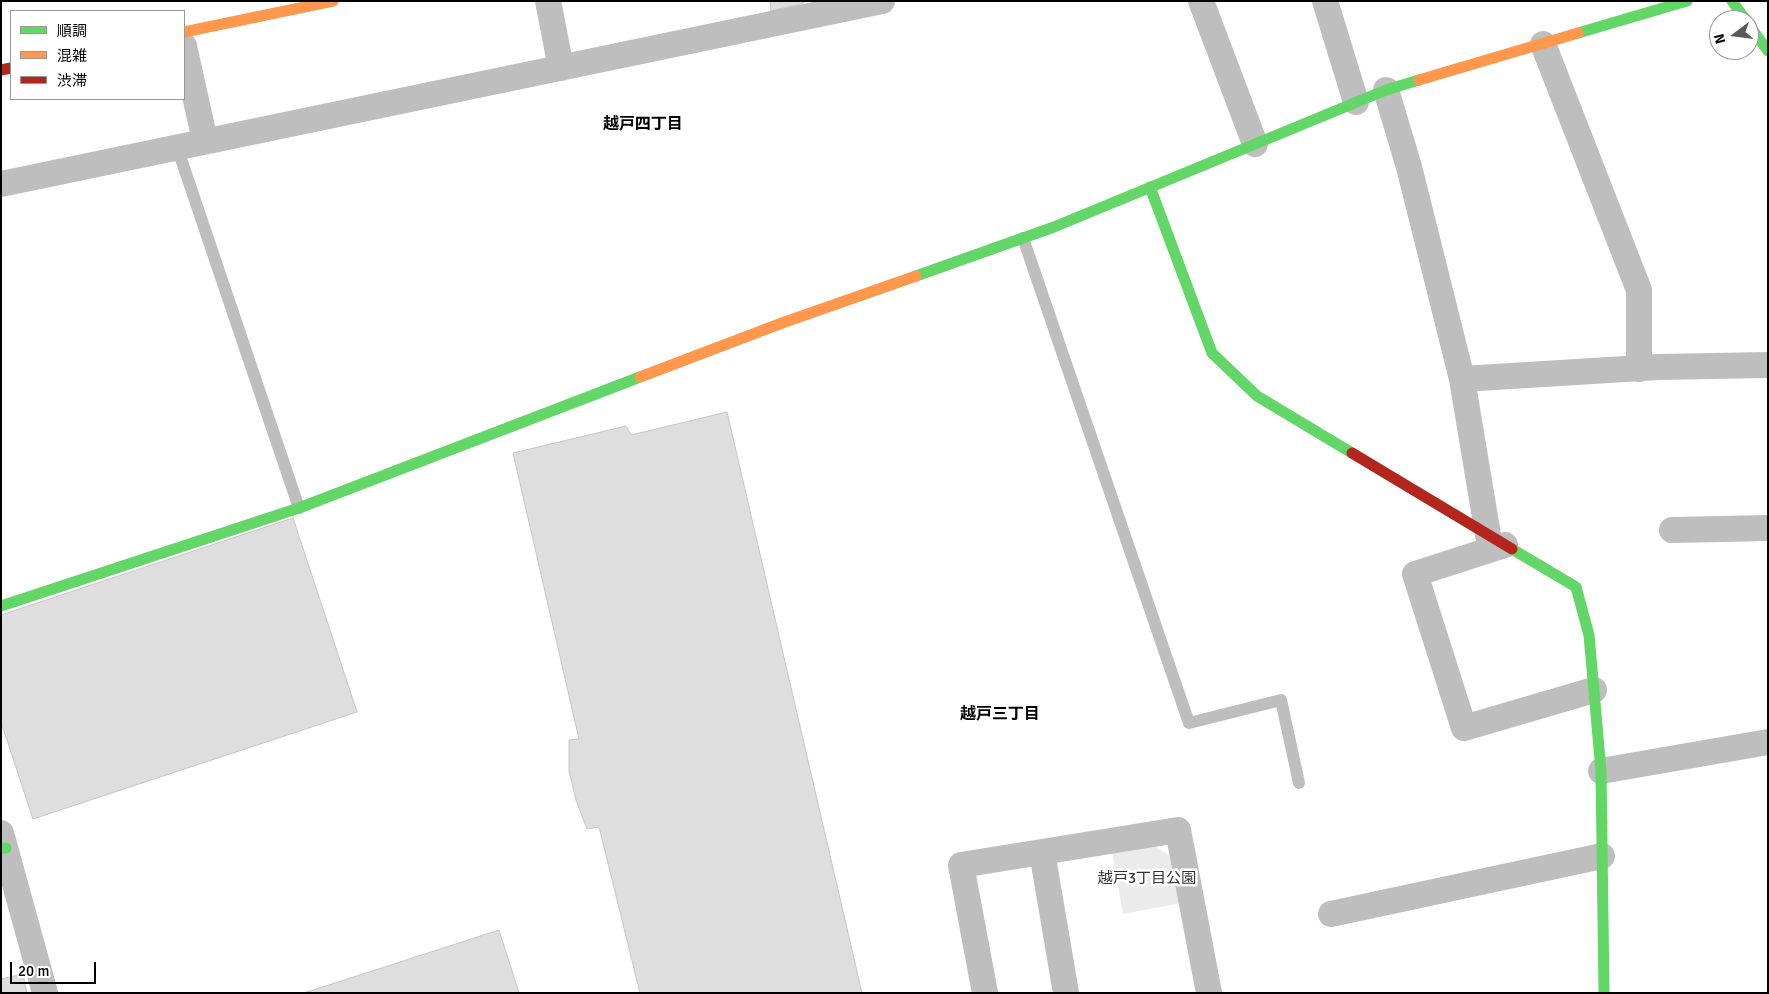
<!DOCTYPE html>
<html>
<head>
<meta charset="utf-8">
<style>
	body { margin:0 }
	#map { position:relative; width:1769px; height:994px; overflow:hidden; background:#fff; font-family:Signika,"Noto Sans JP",sans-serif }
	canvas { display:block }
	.frame { position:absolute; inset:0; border:2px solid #000; pointer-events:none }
	.legend { position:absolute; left:10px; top:10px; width:175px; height:90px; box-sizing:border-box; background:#fff; border:1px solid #999; margin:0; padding:6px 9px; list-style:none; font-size:15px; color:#000 }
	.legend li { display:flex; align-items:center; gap:10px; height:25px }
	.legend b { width:25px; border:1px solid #999 }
	.north { position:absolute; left:1709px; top:10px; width:50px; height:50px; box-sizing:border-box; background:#fff; border:1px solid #999; border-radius:50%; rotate:255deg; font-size:14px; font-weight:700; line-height:20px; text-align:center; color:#000 }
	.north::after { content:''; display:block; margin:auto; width:18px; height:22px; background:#595959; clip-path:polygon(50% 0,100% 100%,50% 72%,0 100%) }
	.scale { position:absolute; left:10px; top:962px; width:86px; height:22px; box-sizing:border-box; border:2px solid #000; border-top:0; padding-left:6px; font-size:15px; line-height:18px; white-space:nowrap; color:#000; -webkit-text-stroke:4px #fff; paint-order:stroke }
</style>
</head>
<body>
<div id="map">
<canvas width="1769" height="994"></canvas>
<div class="frame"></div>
<ul class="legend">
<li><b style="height:6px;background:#63d668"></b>順調</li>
<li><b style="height:6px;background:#ff974d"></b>混雑</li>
<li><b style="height:6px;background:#b3261e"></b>渋滞</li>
</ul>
<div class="north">N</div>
<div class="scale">20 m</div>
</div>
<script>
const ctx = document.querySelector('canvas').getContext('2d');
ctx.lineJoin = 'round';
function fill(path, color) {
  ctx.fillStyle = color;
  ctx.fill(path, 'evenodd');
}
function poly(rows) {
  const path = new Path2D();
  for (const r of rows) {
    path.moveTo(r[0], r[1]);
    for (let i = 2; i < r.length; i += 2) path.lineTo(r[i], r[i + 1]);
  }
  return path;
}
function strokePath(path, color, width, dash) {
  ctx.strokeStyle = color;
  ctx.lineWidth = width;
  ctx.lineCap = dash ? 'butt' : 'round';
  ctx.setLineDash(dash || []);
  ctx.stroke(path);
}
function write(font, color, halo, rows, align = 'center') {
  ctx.font = font + ' Signika,"Noto Sans JP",sans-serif';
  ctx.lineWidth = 5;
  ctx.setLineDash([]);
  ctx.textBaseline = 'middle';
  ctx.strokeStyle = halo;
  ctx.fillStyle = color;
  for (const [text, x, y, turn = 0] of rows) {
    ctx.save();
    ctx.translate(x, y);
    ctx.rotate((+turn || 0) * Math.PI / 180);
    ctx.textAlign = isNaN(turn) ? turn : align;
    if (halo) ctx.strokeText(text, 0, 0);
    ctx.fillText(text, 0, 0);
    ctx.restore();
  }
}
const green = poly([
	[1154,845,1174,859,1181,903,1123,914,1112,852]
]);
const building = poly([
	[770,1,804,1,804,3,771,11,770,1],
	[727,412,862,993,640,993,599,827,587,829,576,800,569,771,569,740,579,739,513,453,626,426,631,435,727,412],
	[293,518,357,712,33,819,1,722,1,615,293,518],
	[499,930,519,993,304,993,499,930],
	[23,974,27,993,1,993,1,979,23,974]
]);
const lane = poly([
	[177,147,299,508],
	[1023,238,1189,723,1281,700,1299,783]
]);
const street = poly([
	[548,1,561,68],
	[1201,1,1255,144],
	[1325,1,1356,102],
	[1543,44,1639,290,1639,369],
	[184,46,205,141],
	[1386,90,1409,167,1462,379,1488,535],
	[1,184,882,1],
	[1462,379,1658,367,1768,365],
	[1672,530,1768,528],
	[1505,545,1415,574,1464,728,1594,690],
	[1601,771,1768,742],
	[1,833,45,993],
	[1331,914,1602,856],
	[985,993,961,865,1042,852],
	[1066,993,1042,852,1178,830,1209,993]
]);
const fast = poly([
	[1732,1,1746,20],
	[1749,25,1768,51],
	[1578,33,1687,1],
	[1150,187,1212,353,1257,396,1352,453],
	[916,276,1054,227,1386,90,1419,80],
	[1512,549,1576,587,1589,635,1601,771,1604,993],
	[1,606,299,508,640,377],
	[1,848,6,848]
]);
const slow = poly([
	[184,32,333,1],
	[1419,80,1578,33],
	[640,377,782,323,916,276]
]);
const jam = poly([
	[1,70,11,68],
	[1352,453,1512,549]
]);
const parkNames = [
	["越戸3丁目公園",1147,879]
];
const neighbourhoodNames = [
	["越戸四丁目",643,125],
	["越戸三丁目",1000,715]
];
fill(green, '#ebebeb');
fill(building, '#dedede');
strokePath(building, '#c6c6c6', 1);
strokePath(lane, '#bebebe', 12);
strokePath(street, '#bebebe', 26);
strokePath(fast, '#63d668', 11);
strokePath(slow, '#ff974d', 11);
strokePath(jam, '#b3261e', 11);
write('15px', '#313131', '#fff', parkNames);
write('bold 16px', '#000', '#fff', neighbourhoodNames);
</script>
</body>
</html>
